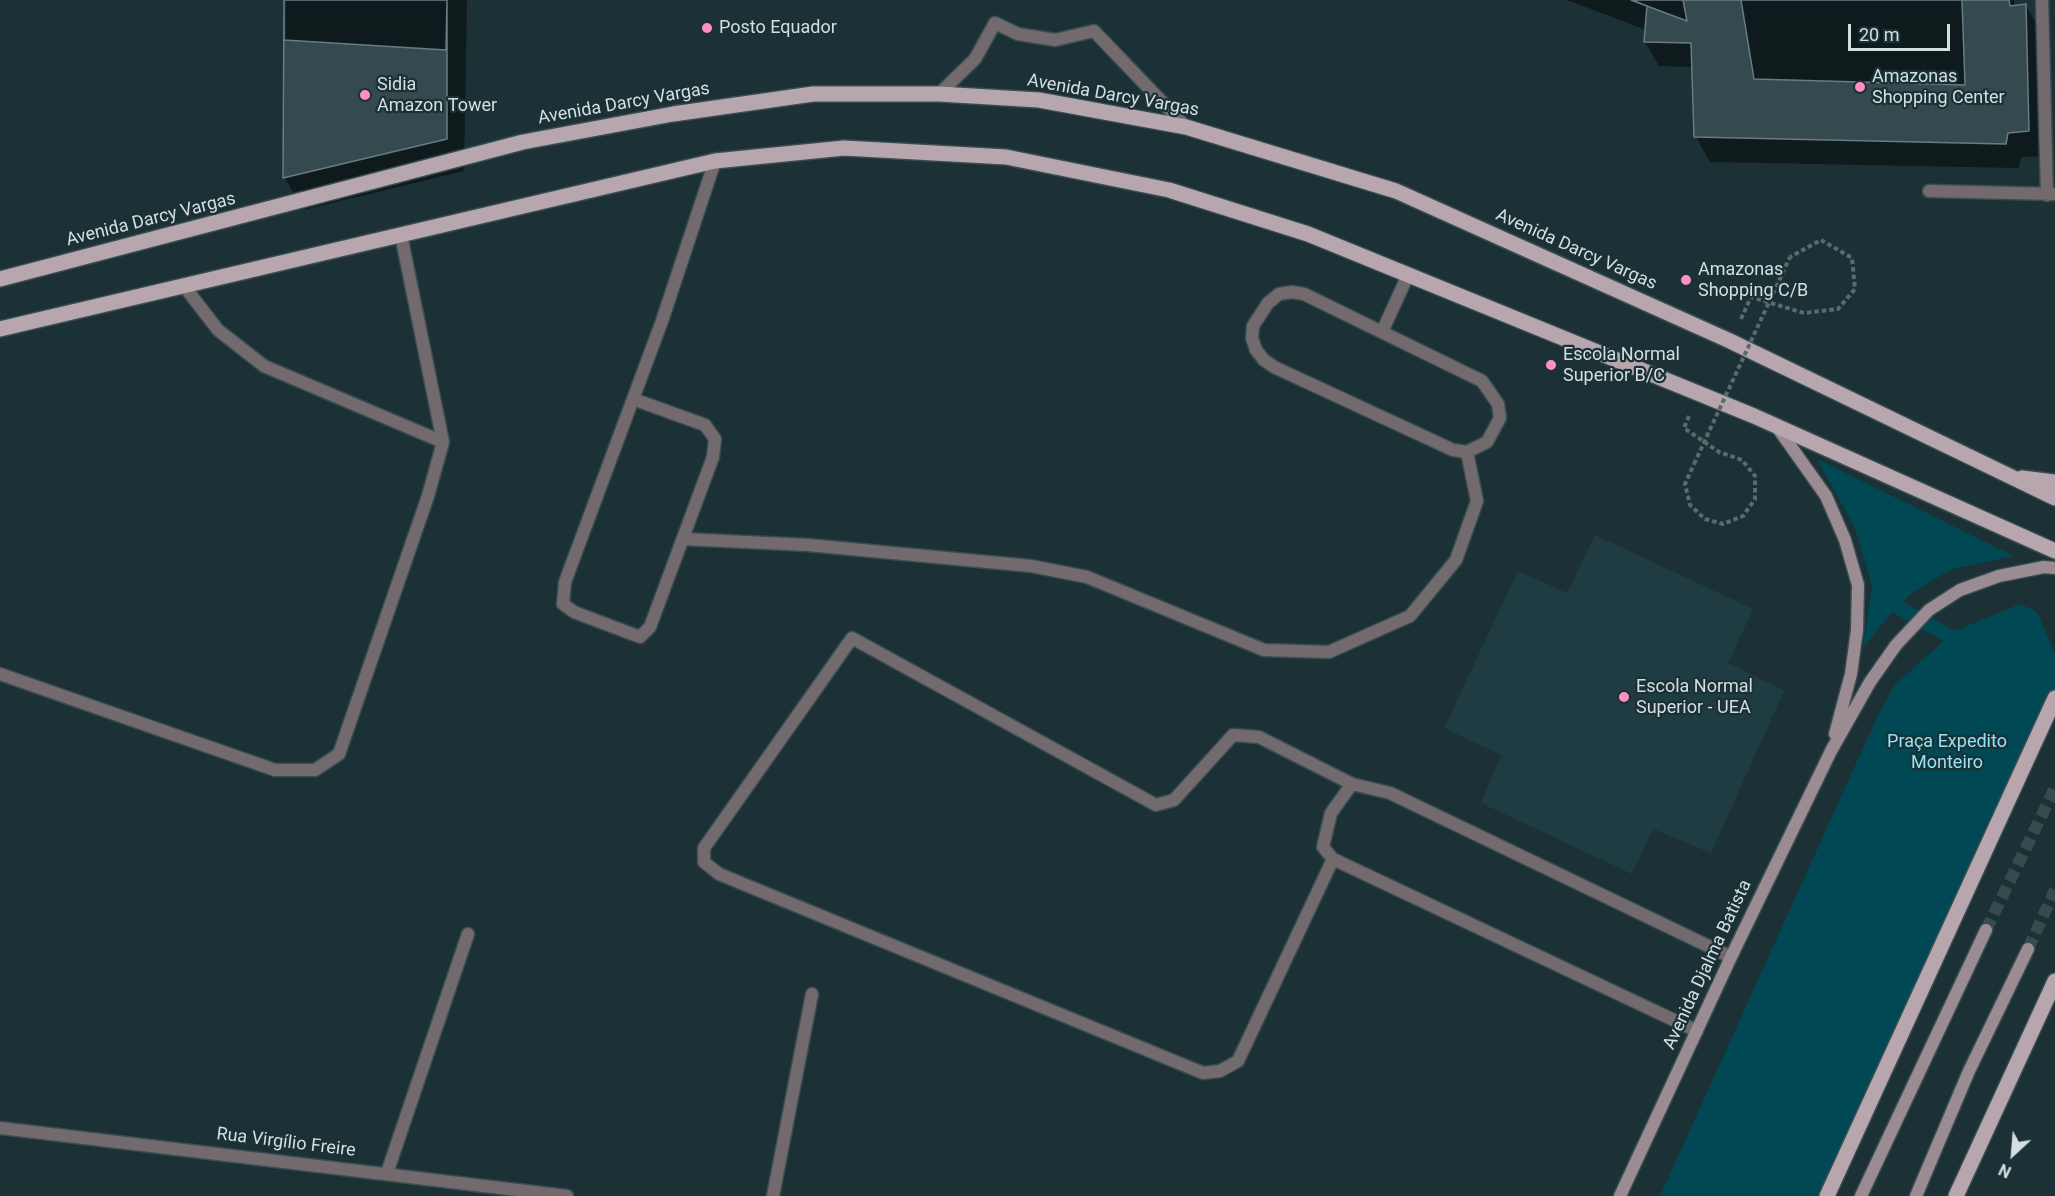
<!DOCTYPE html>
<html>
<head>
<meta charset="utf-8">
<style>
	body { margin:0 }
	#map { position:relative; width:2055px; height:1196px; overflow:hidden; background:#1c3135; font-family:Roboto,sans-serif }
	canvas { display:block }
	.north { position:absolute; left:1983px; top:1124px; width:60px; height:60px; -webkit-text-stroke:4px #1c3135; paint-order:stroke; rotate:206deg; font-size:16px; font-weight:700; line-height:24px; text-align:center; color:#d3dfe2 }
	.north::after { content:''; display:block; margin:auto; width:21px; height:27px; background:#d3dfe2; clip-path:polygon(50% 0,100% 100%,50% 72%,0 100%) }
	.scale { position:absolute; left:1848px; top:24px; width:102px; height:27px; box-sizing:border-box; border:3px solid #d3dfe2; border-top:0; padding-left:8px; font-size:18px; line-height:21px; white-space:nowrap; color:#d3dfe2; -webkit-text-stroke:4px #1c3135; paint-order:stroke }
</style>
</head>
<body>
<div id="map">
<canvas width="2055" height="1196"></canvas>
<div class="north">N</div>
<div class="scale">20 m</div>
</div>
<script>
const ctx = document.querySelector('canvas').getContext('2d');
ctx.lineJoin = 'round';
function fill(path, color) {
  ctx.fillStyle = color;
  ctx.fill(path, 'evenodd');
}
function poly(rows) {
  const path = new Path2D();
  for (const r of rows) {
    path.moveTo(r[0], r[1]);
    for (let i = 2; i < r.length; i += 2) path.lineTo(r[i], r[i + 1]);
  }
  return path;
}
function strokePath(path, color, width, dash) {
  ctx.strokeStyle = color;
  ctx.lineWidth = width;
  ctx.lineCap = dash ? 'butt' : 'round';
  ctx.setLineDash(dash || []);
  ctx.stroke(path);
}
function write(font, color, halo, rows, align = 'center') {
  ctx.font = font + ' Roboto,sans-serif';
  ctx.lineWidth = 4.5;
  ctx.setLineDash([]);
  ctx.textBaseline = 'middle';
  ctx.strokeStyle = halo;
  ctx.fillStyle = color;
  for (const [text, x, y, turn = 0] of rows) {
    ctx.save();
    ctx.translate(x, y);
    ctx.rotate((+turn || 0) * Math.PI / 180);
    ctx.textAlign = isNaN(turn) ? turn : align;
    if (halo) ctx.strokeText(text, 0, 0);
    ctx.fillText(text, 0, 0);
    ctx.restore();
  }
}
const built = poly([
	[1595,535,1753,609,1728,663,1784,691,1711,853,1653,829,1632,874,1481,803,1501,755,1444,728,1518,571,1567,593]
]);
const green = poly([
	[1817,459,2014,556,1952,569,1913,592,1903,602,1955,631,2020,604,2037,612,2055,654,2055,709,1829,1196,1660,1196,1879,713,1894,686,1943,641,1892,612,1863,648,1872,586,1855,528]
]);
const shadow = poly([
	[286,0,467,0,464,171,303,210,285,178],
	[1567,0,2014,0,2015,7,2026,6,2040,30,2042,156,2021,157,2019,168,1710,162,1696,137,1693,67,1659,66,1645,42,1646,30]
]);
const building = poly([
	[284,0,447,0,447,139,283,178,284,0],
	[284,0,447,0,446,50,284,40,284,0],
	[1631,0,1683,0,1687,21,1631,0],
	[1632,0,2009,0,2010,6,2026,4,2029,131,2008,133,2006,144,1694,137,1691,43,1644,42,1647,6,1632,0],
	[1741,0,1962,0,1965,85,1754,79,1741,0]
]);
const secondaryTunnel = poly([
	[1986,930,2055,788],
	[2028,949,2055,890]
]);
const path = poly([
	[1741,319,1751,297,1804,313,1838,309,1855,289,1852,258,1821,240,1790,257],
	[1689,416,1684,428,1719,452,1742,460,1755,476,1755,499,1743,516,1723,524,1705,519,1690,505,1685,484,1694,464]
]);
const service = poly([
	[2042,0,2047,195],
	[939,94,975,59,995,23,1018,34,1055,40,1094,31,1186,127],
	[1929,191,2054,194],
	[184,286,218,330,264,366,443,442],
	[1292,292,1304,294,1482,381,1498,404,1500,418,1487,442,1467,452,1453,450,1274,367,1264,360,1256,350,1252,338,1253,326,1268,303,1279,294,1292,292],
	[1382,332,1408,275],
	[633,399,705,425,715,439,713,457,650,627,640,637,574,612,563,604,565,582,662,321,715,161],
	[683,539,808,545,1031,566,1087,577,1264,650,1329,652,1410,616,1456,560,1477,501,1467,452],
	[0,674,275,770,315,770,339,754,428,496,443,442,401,235],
	[1333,859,1238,1061,1220,1071,1203,1073,719,874,704,862,704,848,852,638,1156,805,1174,800,1233,735,1259,737,1352,784],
	[1697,1031,1333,859,1323,847,1331,813,1352,784,1390,793,1731,957]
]);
const minor = poly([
	[0,1128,567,1196],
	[387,1173,468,934],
	[773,1196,812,994]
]);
const secondary = poly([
	[1777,427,1826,496,1845,540,1858,585,1857,630,1851,674,1835,734],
	[1620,1196,1731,957,1831,751,1870,682,1896,645,1929,610,1960,590,1999,576,2044,567,2055,568],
	[1861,1196,1986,930],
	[1916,1196,1969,1071,2028,949]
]);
const primary = poly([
	[0,279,523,142,673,114,813,94,939,94,1039,100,1186,127,1396,191,1730,341,2055,498],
	[0,329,715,161,844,148,1006,157,1169,190,1308,234,1754,416,2055,551],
	[2022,478,2055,482],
	[1827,1196,2055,698],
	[1956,1196,2055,981]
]);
const pathBridge = poly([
	[1694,464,1790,257]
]);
const markers = [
	[707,28,6,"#fc8fc3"],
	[1860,87,6,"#fc8fc3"],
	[365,95,6,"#fc8fc3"],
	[1686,280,6,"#fc8fc3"],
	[1551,365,6,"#fc8fc3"],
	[1624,697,6,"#fc8fc3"]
];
const poiNames = [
	["Posto Equador",719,28],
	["Amazonas",1872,77],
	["Shopping Center",1872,98],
	["Sidia",377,85],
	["Amazon Tower",377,106],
	["Amazonas",1698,270],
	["Shopping C/B",1698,291],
	["Escola Normal",1563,355],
	["Superior B/C",1563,376],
	["Escola Normal",1636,687],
	["Superior - UEA",1636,708]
];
const streetNames = [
	["Avenida Darcy Vargas",1113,96,10],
	["Avenida Darcy Vargas",624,104,-10],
	["Avenida Darcy Vargas",151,220,-14],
	["Avenida Darcy Vargas",1576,250,24],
	["Avenida Djalma Batista",1708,965,-65],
	["Rua Virgílio Freire",286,1143,7]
];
const parkNames = [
	["Praça Expedito",1947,742],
	["Monteiro",1947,763]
];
fill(built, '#1f3c42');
fill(green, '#004853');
fill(shadow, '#0007');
fill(building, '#344a4e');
strokePath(building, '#677d82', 1.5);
strokePath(secondaryTunnel, '#374b4f', 12, [12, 6]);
strokePath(service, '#394d51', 15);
strokePath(minor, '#394d51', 15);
strokePath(secondary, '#394d51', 15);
strokePath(primary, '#394d51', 18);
strokePath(path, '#596b6e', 4, [4.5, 3]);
strokePath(service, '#736a6d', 12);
strokePath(minor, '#736a6d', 12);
strokePath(secondary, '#9a8c92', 12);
strokePath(primary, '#b8a6ae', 15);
strokePath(pathBridge, '#596b6e', 4, [4.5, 3]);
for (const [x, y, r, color] of markers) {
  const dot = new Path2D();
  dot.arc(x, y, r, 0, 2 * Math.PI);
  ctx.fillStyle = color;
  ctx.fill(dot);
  strokePath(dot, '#1c3135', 2);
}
write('18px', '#d3dfe2', '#1c3135', poiNames, 'left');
write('18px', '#d3dfe2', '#1c3135', streetNames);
write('18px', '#90e4f5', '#1c3135', parkNames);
</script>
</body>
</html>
